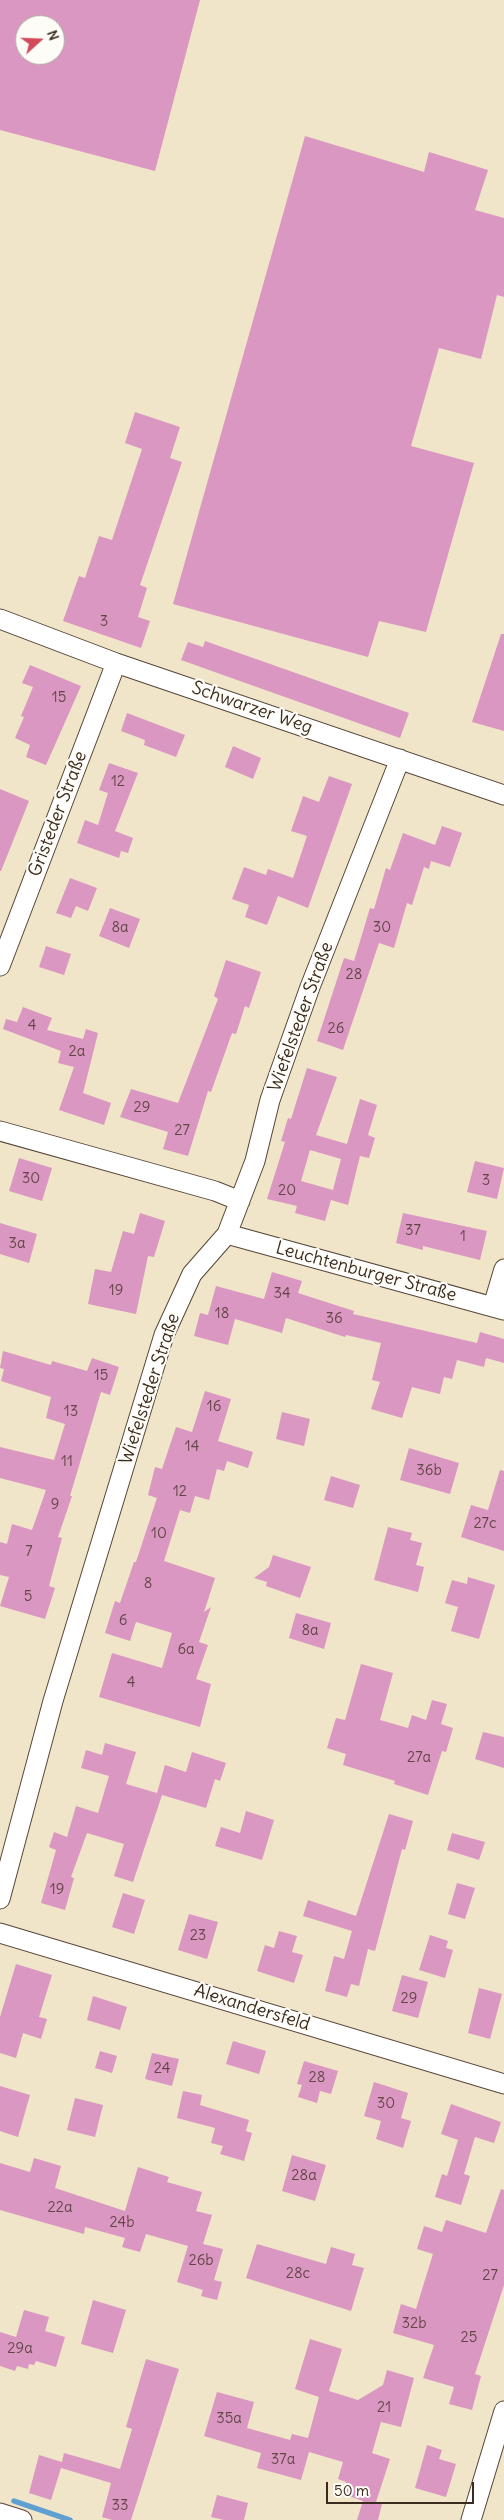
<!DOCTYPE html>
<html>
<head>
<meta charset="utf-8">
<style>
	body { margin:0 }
	#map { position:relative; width:504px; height:2520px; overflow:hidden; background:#f0e5c9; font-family:Delius,sans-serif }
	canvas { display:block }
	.north { position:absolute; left:15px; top:15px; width:50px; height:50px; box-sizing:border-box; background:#fdfcf7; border:1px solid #afa8a0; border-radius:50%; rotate:70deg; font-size:14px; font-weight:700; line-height:20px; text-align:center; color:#3b2a1e }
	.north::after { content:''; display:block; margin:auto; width:18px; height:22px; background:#d1495b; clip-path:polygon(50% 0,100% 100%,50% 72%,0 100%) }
	.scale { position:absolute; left:326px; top:2482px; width:148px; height:22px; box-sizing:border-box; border:2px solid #3b2a1e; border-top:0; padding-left:6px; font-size:15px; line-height:18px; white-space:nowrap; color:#3b2a1e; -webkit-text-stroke:4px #fdfcf7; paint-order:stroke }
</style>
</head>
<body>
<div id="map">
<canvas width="504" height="2520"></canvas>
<div class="north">N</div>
<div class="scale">50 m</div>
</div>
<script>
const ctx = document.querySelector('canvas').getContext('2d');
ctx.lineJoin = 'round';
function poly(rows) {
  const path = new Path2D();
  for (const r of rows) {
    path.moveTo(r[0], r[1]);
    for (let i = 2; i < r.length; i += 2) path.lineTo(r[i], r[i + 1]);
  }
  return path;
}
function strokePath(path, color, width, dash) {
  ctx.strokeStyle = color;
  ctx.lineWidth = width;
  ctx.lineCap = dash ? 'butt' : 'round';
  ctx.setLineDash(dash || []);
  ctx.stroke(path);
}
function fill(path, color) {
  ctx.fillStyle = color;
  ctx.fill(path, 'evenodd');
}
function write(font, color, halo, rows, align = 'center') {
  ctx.font = font + ' Delius,sans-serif';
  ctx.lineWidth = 4.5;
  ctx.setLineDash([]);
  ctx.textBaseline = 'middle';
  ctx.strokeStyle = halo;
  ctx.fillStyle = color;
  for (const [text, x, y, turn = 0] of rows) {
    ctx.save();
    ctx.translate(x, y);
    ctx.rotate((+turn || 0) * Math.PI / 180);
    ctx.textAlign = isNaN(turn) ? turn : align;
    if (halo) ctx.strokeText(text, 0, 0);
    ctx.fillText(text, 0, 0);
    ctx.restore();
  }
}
const stream = poly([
	[14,2501,70,2520]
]);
const building = poly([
	[0,0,200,0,155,171,0,130],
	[25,25,55,25,55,55,25,55],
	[305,136,424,172,429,152,488,170,475,210,504,218,504,297,497,295,481,359,439,348,411,446,474,463,426,632,379,621,368,657,173,604],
	[135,412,180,427,170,458,182,462,140,585,147,588,138,617,150,621,141,648,63,621,79,576,85,578,99,536,112,540,142,449,125,443],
	[501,634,504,634,504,731,472,722],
	[205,641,409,713,400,738,181,660,188,642,203,647],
	[30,665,81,686,46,765,26,757,30,745,15,738,24,717,21,716,33,687,22,683],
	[127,713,185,735,176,757,144,745,145,740,121,731],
	[233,746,261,758,253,779,225,767],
	[109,763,138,773,115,831,133,838,128,853,121,851,119,858,77,843,85,820,98,825,108,793,99,790],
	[329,776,352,784,308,908,278,896,267,925,245,917,249,905,232,899,244,867,266,875,268,869,293,878,307,836,291,831,298,811,303,796,319,802],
	[0,789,29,801,1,871,0,871],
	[442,826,462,833,450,867,431,861,429,869,424,867,412,905,407,903,394,948,379,943,343,1050,317,1041,344,958,354,961,370,908,374,909,386,868,390,870,403,833,435,845],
	[70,878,97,888,88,911,76,906,71,918,56,913],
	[110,908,140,919,129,948,99,936],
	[46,946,71,954,64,975,39,967],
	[226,960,261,972,249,1008,245,1006,236,1034,232,1033,211,1092,208,1091,188,1156,163,1149,168,1132,120,1117,131,1089,178,1103,218,999,214,996],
	[23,1007,52,1018,47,1030,83,1039,86,1029,98,1033,83,1093,111,1103,104,1125,59,1110,74,1067,58,1063,61,1051,3,1029,6,1019,17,1022],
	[307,1068,337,1077,316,1135,347,1144,360,1099,377,1105,368,1135,375,1138,369,1158,360,1156,348,1205,331,1200,325,1221,295,1213,297,1206,267,1199,285,1142,281,1141,288,1118,291,1119],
	[310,1150,341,1159,333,1190,301,1181],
	[19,1158,52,1168,42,1201,9,1191],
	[475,1161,504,1168,497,1199,467,1192],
	[140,1213,165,1221,154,1257,148,1256,136,1314,88,1304,95,1269,111,1272,123,1231,134,1234],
	[403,1213,487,1231,480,1260,423,1246,423,1250,396,1243],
	[0,1223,37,1234,29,1263,0,1254],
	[272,1272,302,1281,298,1293,354,1311,353,1314,477,1343,480,1332,504,1339,504,1363,486,1358,484,1367,457,1360,452,1379,444,1377,440,1394,412,1387,402,1418,371,1409,380,1382,372,1380,381,1343,346,1335,345,1337,286,1318,282,1333,235,1319,228,1345,194,1336,200,1313,208,1315,216,1286,264,1299],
	[3,1351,51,1365,52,1361,87,1371,92,1358,119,1367,110,1395,101,1392,70,1496,72,1496,58,1537,62,1538,49,1586,55,1588,45,1619,0,1606,9,1577,0,1575,0,1542,7,1544,12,1524,32,1530,46,1490,0,1478,0,1447,54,1460,65,1424,46,1418,51,1397,1,1381,4,1369,0,1368],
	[205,1391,231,1399,218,1441,253,1452,248,1468,227,1461,224,1471,217,1469,209,1500,195,1496,190,1513,180,1510,164,1561,215,1578,204,1612,211,1607,199,1642,208,1645,196,1679,211,1684,200,1727,99,1697,112,1653,162,1668,172,1633,136,1622,130,1641,105,1633,115,1601,120,1603,134,1562,136,1562,157,1498,148,1495,155,1467,162,1469,176,1427,192,1432],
	[282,1412,310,1419,304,1446,276,1439],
	[409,1448,459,1463,450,1494,400,1480],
	[500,1470,504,1471,504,1551,461,1537,471,1505,488,1510],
	[331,1476,360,1485,353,1508,324,1500],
	[388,1527,412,1533,410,1540,422,1543,416,1565,424,1567,418,1592,374,1580],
	[273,1555,311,1567,300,1598,266,1586,267,1582,254,1578,269,1567],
	[468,1577,495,1585,479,1639,451,1631,458,1607,445,1603,452,1580,467,1584],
	[296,1613,331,1623,324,1649,289,1638],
	[361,1664,393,1673,380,1720,408,1728,412,1715,426,1720,432,1700,447,1704,441,1724,453,1728,446,1752,442,1751,428,1795,394,1784,395,1781,343,1765,346,1754,327,1748,336,1718,345,1720],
	[483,1732,504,1737,504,1768,475,1759],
	[105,1743,136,1752,126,1784,157,1793,165,1765,186,1772,192,1752,226,1763,220,1781,215,1779,206,1808,162,1795,133,1882,114,1876,124,1844,87,1833,71,1877,74,1878,65,1910,41,1903,56,1850,49,1847,54,1832,67,1837,76,1806,98,1813,109,1776,81,1768,86,1750,102,1755],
	[246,1811,274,1820,262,1860,215,1846,221,1827,240,1833],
	[389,1814,413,1821,405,1850,402,1849,375,1951,368,1949,359,1986,351,1984,347,1997,325,1991,334,1956,344,1959,352,1931,303,1916,308,1900,356,1916],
	[452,1833,485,1842,479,1860,447,1850],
	[457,1883,475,1888,465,1919,448,1914],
	[123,1893,145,1900,134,1934,112,1927],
	[189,1914,218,1922,207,1959,178,1950],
	[279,1931,297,1936,292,1952,303,1955,294,1983,257,1971,265,1945,274,1948],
	[430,1935,448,1941,446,1948,453,1950,445,1978,419,1970],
	[16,1964,52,1975,39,2017,47,2019,41,2039,23,2033,16,2058,0,2053,0,2017],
	[402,1975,428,1982,418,2018,392,2011],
	[479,1988,502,1994,490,2039,468,2033],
	[93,1996,127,2007,120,2030,87,2020],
	[233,2041,266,2051,259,2074,226,2064],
	[100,2051,117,2056,112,2073,95,2068],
	[152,2053,179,2059,172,2086,145,2079],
	[304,2061,338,2071,331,2094,320,2091,317,2103,298,2097,302,2085,297,2084],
	[374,2082,408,2093,401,2118,411,2121,403,2148,376,2139,381,2121,364,2116],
	[0,2086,30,2095,18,2137,0,2131],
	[183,2091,202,2095,200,2105,249,2120,246,2131,252,2133,244,2161,220,2154,223,2146,211,2143,215,2128,177,2118],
	[75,2098,103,2105,95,2137,67,2130],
	[451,2104,501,2122,494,2143,475,2137,464,2174,470,2176,461,2205,435,2197,442,2174,447,2176,458,2140,441,2134],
	[292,2155,326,2165,315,2201,282,2191],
	[34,2158,61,2166,55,2188,125,2211,138,2167,169,2177,167,2182,202,2192,196,2211,212,2215,203,2244,223,2249,214,2280,222,2282,217,2300,201,2296,203,2290,177,2282,188,2246,146,2234,140,2252,122,2247,125,2238,85,2227,84,2234,0,2210,0,2163,30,2172],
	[501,2189,504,2190,504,2285,475,2374,481,2376,472,2410,449,2404,454,2387,423,2378,434,2345,393,2333,401,2304,416,2309,433,2254,417,2249,424,2226,442,2232,446,2220,486,2233],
	[257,2244,326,2264,331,2247,355,2254,352,2265,364,2268,351,2311,246,2278],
	[93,2300,126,2310,113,2353,81,2344],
	[24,2310,49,2317,45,2331,65,2337,56,2367,36,2361,34,2365,29,2364,28,2369,17,2366,15,2371,0,2366,0,2332,16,2337],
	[310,2339,342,2349,329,2391,358,2400,383,2385,387,2370,414,2378,401,2427,381,2422,372,2453,390,2459,376,2502,382,2504,378,2520,357,2520,363,2501,343,2494,346,2482,338,2479,343,2462,309,2452,301,2480,257,2468,261,2453,204,2436,217,2392,254,2402,247,2428,290,2440,292,2434,308,2438,319,2397,295,2389],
	[146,2359,179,2369,131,2520,112,2520,102,2517,111,2483,61,2468,51,2500,29,2493,39,2455,62,2462,64,2453,120,2469,132,2429,126,2427],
	[427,2445,442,2450,439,2459,456,2464,446,2497,415,2488],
	[217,2495,248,2503,244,2520,224,2520,211,2517]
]);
const minor = poly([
	[0,619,116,663,504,795],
	[0,966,116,663],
	[0,1131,215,1191,240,1201],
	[227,1234,504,1310],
	[493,1306,504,1269],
	[0,1899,53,1701,164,1335,192,1274,227,1234,255,1161,270,1100,310,987,400,759],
	[0,1933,504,2084],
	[0,2513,22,2520],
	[471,2520,504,2411]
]);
const numberNames = [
	["3",104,622],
	["15",59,698],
	["12",118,782],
	["8a",120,928],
	["30",382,928],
	["28",354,975],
	["4",32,1026],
	["26",336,1029],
	["2a",77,1052],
	["29",142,1108],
	["27",182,1131],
	["30",31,1179],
	["3",486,1181],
	["20",287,1191],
	["37",413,1231],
	["1",463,1237],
	["3a",17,1244],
	["19",116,1291],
	["34",282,1294],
	["18",222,1314],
	["36",334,1319],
	["15",101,1376],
	["16",214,1407],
	["13",71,1412],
	["14",192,1447],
	["11",67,1462],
	["36b",429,1471],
	["12",180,1492],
	["9",55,1505],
	["27c",485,1524],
	["10",159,1534],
	["7",29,1552],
	["8",148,1584],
	["5",28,1597],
	["6",123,1621],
	["8a",310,1631],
	["6a",186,1650],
	["4",131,1683],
	["27a",419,1758],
	["19",57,1890],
	["23",198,1936],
	["29",409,1999],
	["24",162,2069],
	["28",317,2078],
	["30",386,2104],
	["28a",304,2176],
	["22a",60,2208],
	["24b",122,2223],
	["26b",201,2261],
	["28c",298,2274],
	["27",490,2276],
	["32b",414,2324],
	["25",469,2338],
	["29a",20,2349],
	["21",384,2408],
	["35a",229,2419],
	["37a",283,2460],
	["33",120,2506]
];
const streetNames = [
	["Schwarzer Weg",252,708,19],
	["Gristeder Straße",58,814,-69],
	["Wiefelsteder Straße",301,1017,-70],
	["Leuchtenburger Straße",366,1272,15],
	["Wiefelsteder Straße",150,1389,-72],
	["Alexandersfeld",252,2008,17]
];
strokePath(stream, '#5fa0d2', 5.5);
fill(building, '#da97c1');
strokePath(minor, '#564638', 21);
strokePath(minor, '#fff', 19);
write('15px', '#634547', null, numberNames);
write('18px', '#3b2a1e', '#fdfcf7', streetNames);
</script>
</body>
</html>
